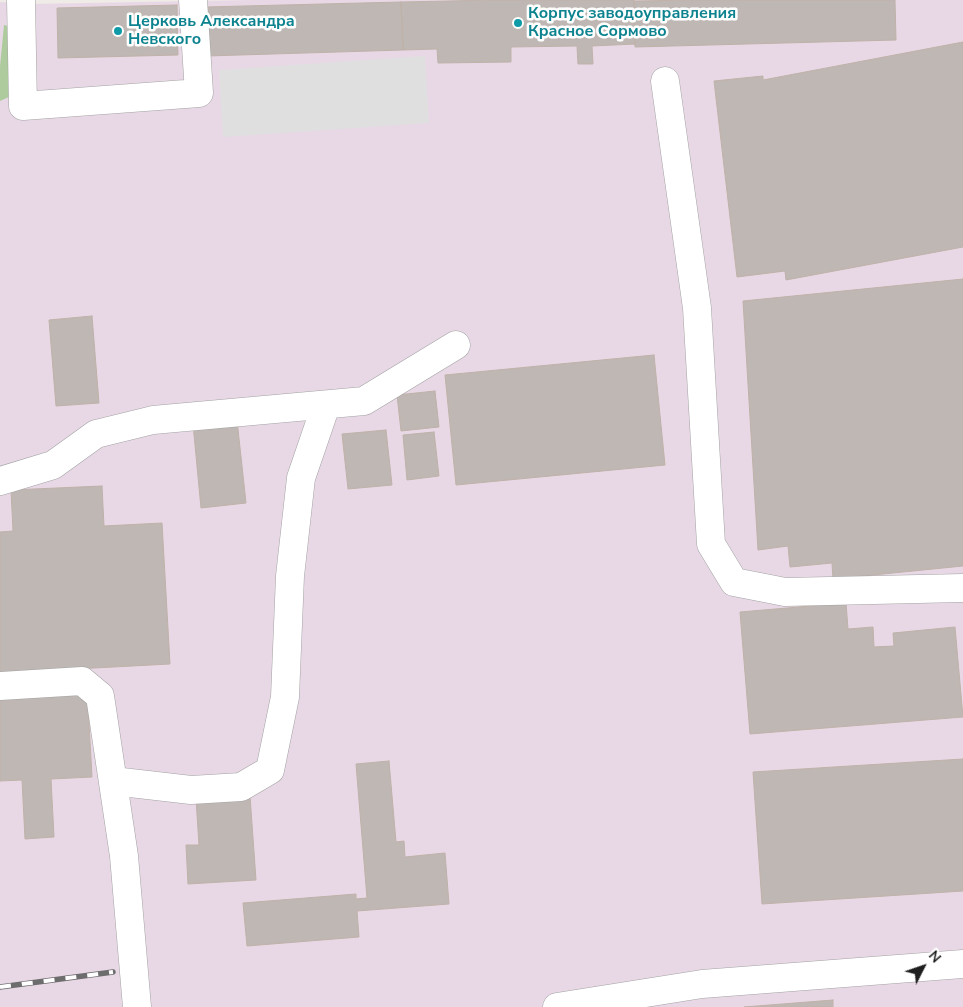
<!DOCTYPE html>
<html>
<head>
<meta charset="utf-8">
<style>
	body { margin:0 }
	#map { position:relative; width:963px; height:1007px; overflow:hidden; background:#efebe6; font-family:"Nunito Sans",sans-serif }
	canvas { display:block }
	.north { position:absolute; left:898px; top:942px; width:50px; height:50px; -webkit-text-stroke:4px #fff; paint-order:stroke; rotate:49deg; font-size:14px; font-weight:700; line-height:20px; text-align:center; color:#1f1f1f }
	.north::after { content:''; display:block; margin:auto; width:18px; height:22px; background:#1f1f1f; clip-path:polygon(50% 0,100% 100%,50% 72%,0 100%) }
</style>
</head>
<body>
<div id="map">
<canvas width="963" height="1007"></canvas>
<div class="north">N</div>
</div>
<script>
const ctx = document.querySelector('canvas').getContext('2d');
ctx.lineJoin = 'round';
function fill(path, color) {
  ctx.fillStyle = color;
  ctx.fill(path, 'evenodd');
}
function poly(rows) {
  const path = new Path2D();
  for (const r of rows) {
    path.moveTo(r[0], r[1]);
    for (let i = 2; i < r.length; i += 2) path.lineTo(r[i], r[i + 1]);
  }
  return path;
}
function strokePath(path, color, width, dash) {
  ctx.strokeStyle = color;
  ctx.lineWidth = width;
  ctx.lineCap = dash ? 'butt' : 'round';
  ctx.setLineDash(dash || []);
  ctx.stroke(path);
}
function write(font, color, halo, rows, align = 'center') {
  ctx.font = font + ' "Nunito Sans",sans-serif';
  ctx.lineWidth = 5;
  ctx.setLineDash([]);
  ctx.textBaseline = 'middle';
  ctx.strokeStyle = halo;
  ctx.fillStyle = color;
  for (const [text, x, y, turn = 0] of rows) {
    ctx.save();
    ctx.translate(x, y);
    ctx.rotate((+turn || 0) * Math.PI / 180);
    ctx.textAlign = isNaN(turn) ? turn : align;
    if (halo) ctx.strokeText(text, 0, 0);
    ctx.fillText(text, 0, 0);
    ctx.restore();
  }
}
const industrial = poly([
	[253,0,963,0,963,1007,0,1007,0,2,30,4]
]);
const forest = poly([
	[4,25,31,31,29,88,0,101,0,66]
]);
const parking = poly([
	[425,56,429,123,223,137,219,70]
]);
const building = poly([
	[493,0,634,0,635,44,592,46,593,64,578,64,577,46,511,47,511,62,438,63,437,49,403,50,401,2,493,0],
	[693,0,895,0,896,40,635,47,634,1,693,0],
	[401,2,403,50,207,56,205,7,401,2],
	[177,5,178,55,58,58,57,8,177,5],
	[963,42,963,247,786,280,785,271,737,277,714,81,763,76,763,80,963,42],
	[963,279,963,566,833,579,832,563,790,567,788,546,758,550,743,301,963,279],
	[92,316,99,403,56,406,49,320,92,316],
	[654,355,665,465,456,485,445,375,654,355],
	[435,391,439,427,401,431,397,395,435,391],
	[237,420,246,503,201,508,193,424,237,420],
	[386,430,392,485,348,489,342,434,386,430],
	[434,432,439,476,407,480,403,435,434,432],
	[102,486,104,526,162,523,170,664,0,673,0,532,13,531,11,490,102,486],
	[846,603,848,629,873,627,874,647,894,646,893,633,955,627,963,717,750,734,740,612,846,603],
	[87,688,92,777,51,779,54,837,25,839,22,780,0,781,0,693,87,688],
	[963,759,963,891,762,904,753,772,963,759],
	[389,761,396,842,404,841,405,857,445,853,449,904,357,911,359,937,247,946,243,903,356,894,356,899,367,898,356,764,389,761],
	[250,796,256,880,188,884,186,845,199,845,196,799,250,796],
	[833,1000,833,1007,744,1007,833,1000]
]);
const minor = poly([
	[21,0,23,106,199,93,193,0],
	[665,81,697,308,711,544,734,582,785,592,963,588],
	[0,481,53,465,96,434,153,420,364,401,456,345],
	[0,686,82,681,100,696,124,856,137,1007],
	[113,781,191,790,241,787,270,770,285,697,290,576,301,478,326,405],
	[557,1007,702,984,963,964]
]);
const rail = poly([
	[0,987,113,972]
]);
const markers = [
	[518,23,5,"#0f9aa8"],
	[118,31,5,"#0f9aa8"]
];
const cultureNames = [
	["Корпус заводоуправления",528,14],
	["Красное Сормово",528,32],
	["Церковь Александра",128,22],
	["Невского",128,40]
];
fill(industrial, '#e8d8e6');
fill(forest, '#aecb9e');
fill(parking, '#dfdfdf');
fill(building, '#bfb7b3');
strokePath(building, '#c0b2a9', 1);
strokePath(minor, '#a3a3a3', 29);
strokePath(minor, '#fff', 28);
strokePath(rail, '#6d6d6d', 5.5);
strokePath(rail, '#fff', 4, [11]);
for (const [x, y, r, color] of markers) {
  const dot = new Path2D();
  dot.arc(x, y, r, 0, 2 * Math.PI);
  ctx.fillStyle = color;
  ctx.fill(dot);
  strokePath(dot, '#fff', 2);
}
write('bold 16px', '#0d838f', '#fff', cultureNames, 'left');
</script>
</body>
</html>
